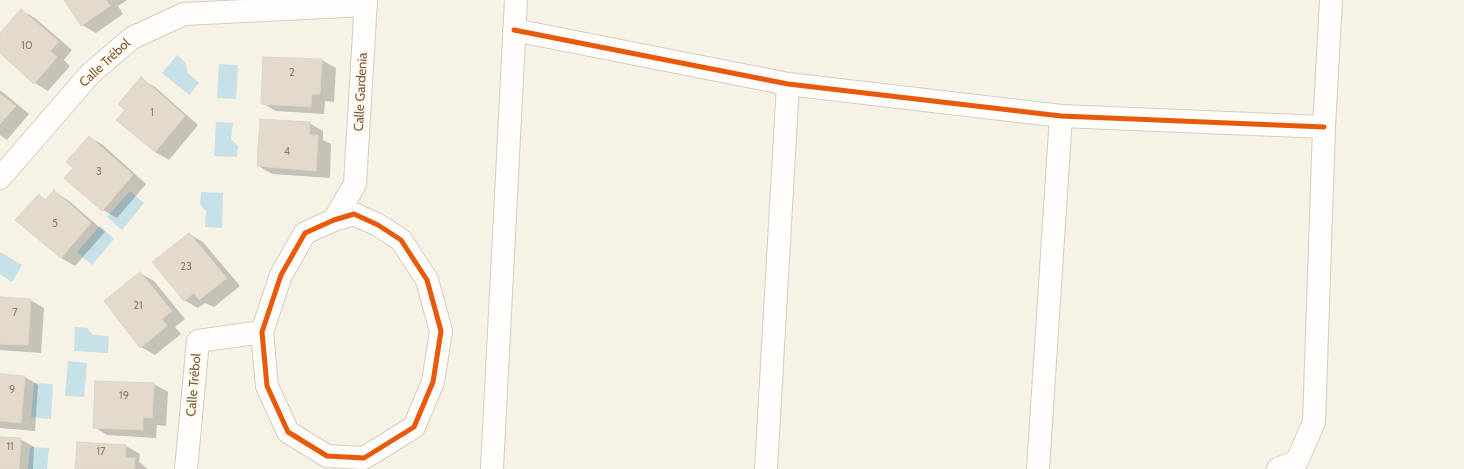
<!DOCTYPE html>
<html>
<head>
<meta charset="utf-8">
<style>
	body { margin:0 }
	canvas { display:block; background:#f6f2e5 }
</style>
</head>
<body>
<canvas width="1464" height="469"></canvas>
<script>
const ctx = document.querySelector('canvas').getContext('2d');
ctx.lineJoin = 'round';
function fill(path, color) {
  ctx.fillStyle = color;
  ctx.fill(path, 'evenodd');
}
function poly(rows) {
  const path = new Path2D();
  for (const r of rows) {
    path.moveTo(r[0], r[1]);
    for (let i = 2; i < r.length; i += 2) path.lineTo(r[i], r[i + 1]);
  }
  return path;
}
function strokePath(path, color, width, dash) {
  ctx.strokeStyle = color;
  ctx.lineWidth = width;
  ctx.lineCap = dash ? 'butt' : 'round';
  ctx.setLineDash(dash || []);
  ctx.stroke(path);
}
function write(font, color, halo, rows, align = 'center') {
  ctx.font = font + ' Cabin,sans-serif';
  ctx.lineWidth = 3;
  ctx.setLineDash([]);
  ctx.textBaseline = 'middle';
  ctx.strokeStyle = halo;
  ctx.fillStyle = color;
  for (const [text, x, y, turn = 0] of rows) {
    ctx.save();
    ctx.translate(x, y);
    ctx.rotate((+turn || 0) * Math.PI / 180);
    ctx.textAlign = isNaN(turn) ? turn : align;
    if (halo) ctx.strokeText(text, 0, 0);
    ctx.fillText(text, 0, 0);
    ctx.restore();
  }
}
const water = poly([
	[177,55,186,63,187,72,199,83,189,95,162,73],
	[219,64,238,65,236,99,217,98],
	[216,122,233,123,231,139,238,146,237,157,214,156],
	[130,191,144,203,122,230,107,217],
	[201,192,223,193,222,228,205,227,206,211,200,204],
	[100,226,114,239,92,265,77,252],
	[0,252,22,265,12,282,0,274],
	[75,327,87,328,93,335,109,336,108,353,74,351],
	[68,361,87,363,84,397,65,396],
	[34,383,53,384,51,419,31,417],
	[30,447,49,448,47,469,28,469]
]);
const shadow = poly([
	[64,0,127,0,118,6,123,14,96,33,82,25],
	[21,10,35,18,72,50,64,60,70,66,48,91,35,83,0,52,0,35],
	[264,58,322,60,336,68,334,102,325,101,324,114,276,111,262,103],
	[141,79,155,87,198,125,169,160,155,152],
	[0,90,29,114,7,140,0,135],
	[309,123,323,131,323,140,331,144,330,178,272,174,258,166],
	[89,137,103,145,146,184,117,218,103,210,66,178,74,168],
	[54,192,68,200,105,232,75,266,61,258,39,195,47,200],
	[189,234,203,242,240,286,214,307,205,303,198,308,184,300],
	[140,273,154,281,185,319,175,327,181,334,155,355,141,347],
	[0,297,30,300,44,308,41,353,0,350],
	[0,375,25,377,38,385,35,431,0,428],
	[154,384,168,392,166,426,157,425,156,438,107,435,94,427],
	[0,438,20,439,34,447,33,469,0,469],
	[78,443,126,446,140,454,139,462,148,469,76,469]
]);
const building = poly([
	[64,0,106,0,110,6,81,26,64,0],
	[21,9,59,42,50,51,57,57,34,84,0,53,0,33,21,9],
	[263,57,322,59,320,94,312,94,311,107,261,104,263,57],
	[141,77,185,116,155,152,116,120,125,110,118,104,141,77],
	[0,94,16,106,0,124,0,94],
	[260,119,310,122,309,135,318,135,316,171,257,166,260,119],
	[89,136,133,175,102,211,64,178,73,168,66,162,89,136],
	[54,190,91,223,61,258,15,220,39,194,45,200,54,190],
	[189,233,227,278,199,300,194,293,184,301,152,262,189,233],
	[140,272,172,311,162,319,167,326,140,348,104,301,140,272],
	[0,297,31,299,28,345,0,344,0,297],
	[0,374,25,376,21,423,0,421,0,374],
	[95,381,154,383,152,418,143,417,143,430,93,428,95,381],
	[0,437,21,438,19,469,0,469,0,437],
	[77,442,126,445,125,458,135,458,134,469,75,469,77,442]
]);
const street = poly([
	[514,30,788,84,1061,116,1324,127],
	[0,178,90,74,132,38,184,14,366,5],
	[354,214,378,225,401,240,427,280,441,331,433,382,414,427,364,458,327,456,288,432,267,386,262,332,281,275,305,233,334,220,354,214],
	[334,220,355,184,366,0],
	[186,469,198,341,262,332],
	[492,469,516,0],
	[766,469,788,84],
	[1038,469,1061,116],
	[1278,469,1297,461,1314,422,1324,127,1331,0]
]);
const cycleway = poly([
	[514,30,788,84,1061,116,1324,127],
	[354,214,378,225,401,240,427,280,441,331,433,382,414,427,364,458,327,456,288,432,267,386,262,332,281,275,305,233,334,220,354,214]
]);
const numberNames = [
	["10",27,46],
	["2",292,73],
	["1",152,113],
	["4",287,152],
	["3",99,172],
	["5",55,224],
	["23",186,267],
	["21",138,306],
	["7",15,313],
	["9",12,390],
	["19",124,396],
	["11",10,447],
	["17",101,452]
];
const streetNames = [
	["Calle Trébol",105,63,-43],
	["Calle Gardenia",361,92,-87],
	["Calle Trébol",194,385,-85]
];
fill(water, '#c6e1e8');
fill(shadow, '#0003');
fill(building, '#e3dacc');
strokePath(building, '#dfd5c7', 1);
strokePath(street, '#d6cdc0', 24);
strokePath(street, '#fefdfb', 22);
strokePath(cycleway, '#e8590c', 5);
write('11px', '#937e68', null, numberNames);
write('13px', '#765c44', '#fff8e6', streetNames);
</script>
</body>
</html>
